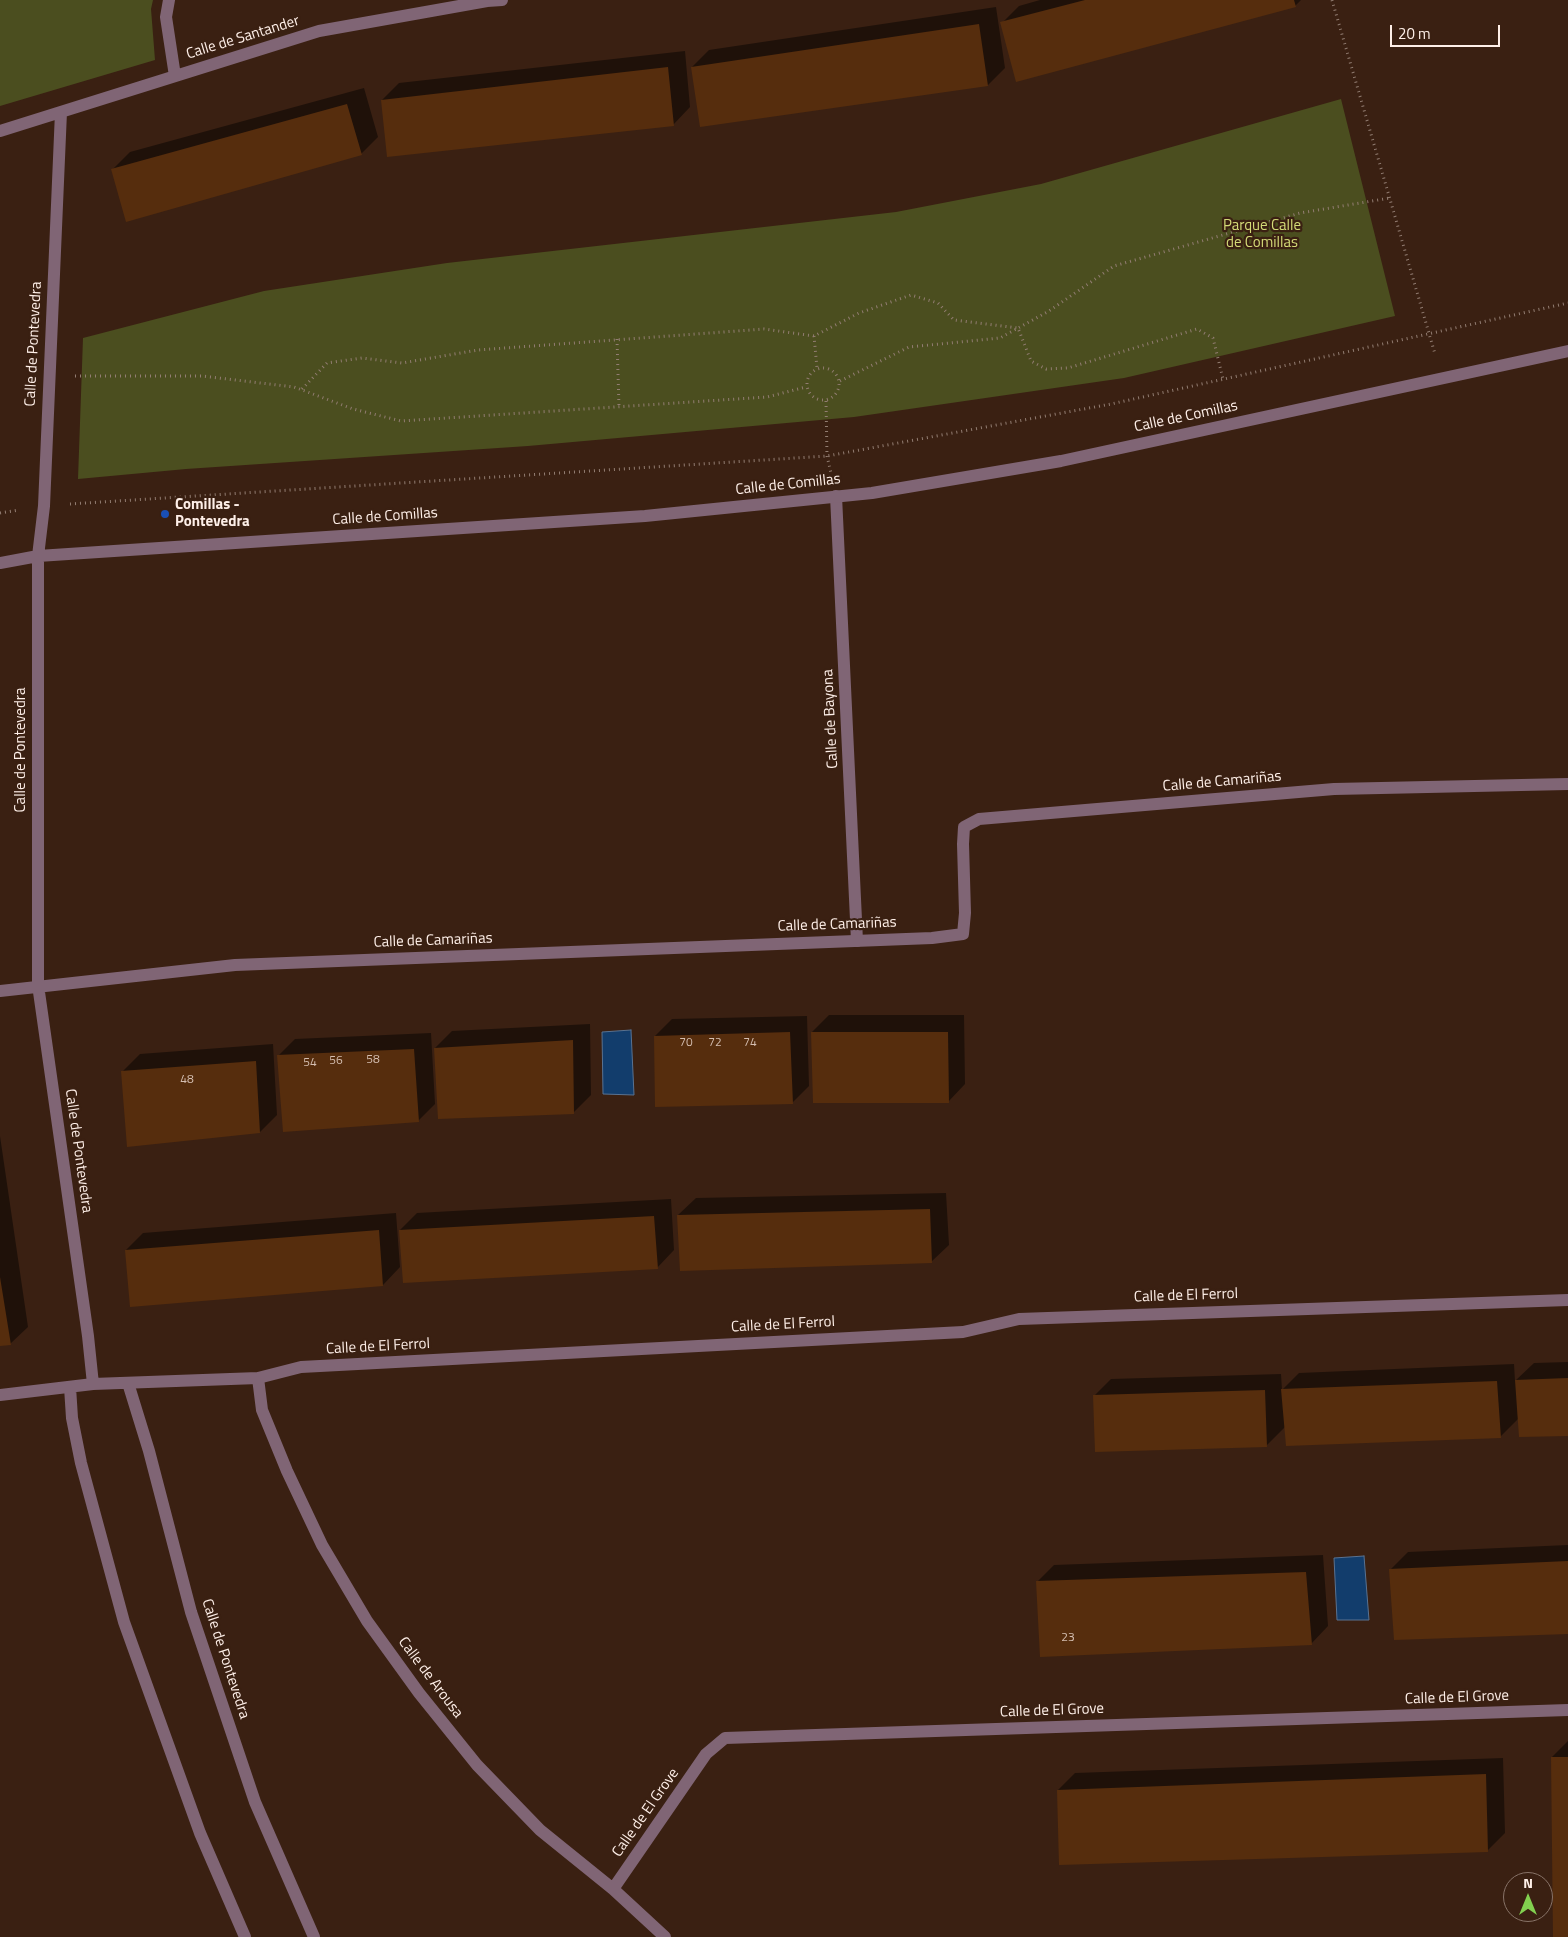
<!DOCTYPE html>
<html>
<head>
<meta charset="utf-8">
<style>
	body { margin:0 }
	#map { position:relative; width:1568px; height:1937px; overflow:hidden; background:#3a2012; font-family:"Titillium Web",sans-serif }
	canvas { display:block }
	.north { position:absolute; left:1503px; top:1872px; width:50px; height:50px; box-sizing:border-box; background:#3a2012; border:1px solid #887368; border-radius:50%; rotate:0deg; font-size:14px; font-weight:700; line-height:20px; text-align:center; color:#feefe8 }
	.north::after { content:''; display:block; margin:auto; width:18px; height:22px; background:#82d04f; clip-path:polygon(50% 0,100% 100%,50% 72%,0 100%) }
	.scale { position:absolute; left:1390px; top:25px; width:110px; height:22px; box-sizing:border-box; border:2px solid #feefe8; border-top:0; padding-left:6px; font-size:15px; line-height:18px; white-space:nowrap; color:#feefe8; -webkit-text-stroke:4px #3a2012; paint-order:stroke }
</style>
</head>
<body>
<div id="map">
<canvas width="1568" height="1937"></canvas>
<div class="north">N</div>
<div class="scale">20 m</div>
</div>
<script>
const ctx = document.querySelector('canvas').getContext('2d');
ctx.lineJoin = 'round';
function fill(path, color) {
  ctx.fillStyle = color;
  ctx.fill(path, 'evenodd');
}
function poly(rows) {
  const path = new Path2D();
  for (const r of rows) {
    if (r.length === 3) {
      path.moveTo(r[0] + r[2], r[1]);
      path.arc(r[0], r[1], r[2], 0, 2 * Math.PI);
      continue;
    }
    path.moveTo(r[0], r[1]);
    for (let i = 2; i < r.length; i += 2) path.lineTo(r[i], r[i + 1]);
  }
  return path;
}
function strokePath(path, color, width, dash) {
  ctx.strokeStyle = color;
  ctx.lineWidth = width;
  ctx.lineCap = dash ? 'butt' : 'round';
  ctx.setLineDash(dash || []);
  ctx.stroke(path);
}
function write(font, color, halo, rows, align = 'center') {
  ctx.font = font + ' "Titillium Web",sans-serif';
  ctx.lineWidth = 4.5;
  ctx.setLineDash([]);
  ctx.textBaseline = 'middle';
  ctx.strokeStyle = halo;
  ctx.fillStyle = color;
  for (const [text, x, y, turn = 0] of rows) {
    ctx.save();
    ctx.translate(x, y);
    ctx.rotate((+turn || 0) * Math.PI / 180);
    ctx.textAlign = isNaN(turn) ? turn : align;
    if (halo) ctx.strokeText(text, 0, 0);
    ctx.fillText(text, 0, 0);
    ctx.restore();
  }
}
const green = poly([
	[0,0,153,0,151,9,155,60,0,106],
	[1341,99,1395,316,1124,378,854,417,528,446,186,469,78,479,83,338,264,291,447,263,896,212,1041,184]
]);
const water = poly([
	[631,1030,634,1095,603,1094,602,1032,631,1030],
	[1364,1556,1369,1620,1337,1620,1334,1558,1364,1556]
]);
const shadow = poly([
	[1040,0,1301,0,1295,6,1002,23,1019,6],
	[996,7,1005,68,988,85,692,67,709,50],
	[685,51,690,107,673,125,382,100,399,83],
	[364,88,378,137,361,154,113,169,130,152],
	[829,1015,964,1015,965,1084,948,1102,812,1032],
	[807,1016,809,1086,792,1103,655,1036,672,1019],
	[590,1024,591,1095,574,1112,435,1048,452,1031],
	[431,1033,435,1104,418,1121,278,1056,295,1039],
	[273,1044,277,1115,260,1132,123,1071,140,1054],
	[0,1136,28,1327,10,1344,0,1345],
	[946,1193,949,1245,931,1262,678,1215,696,1198],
	[671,1199,674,1250,657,1268,400,1230,417,1213],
	[396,1213,400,1267,383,1285,126,1250,143,1233],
	[1568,1362,1568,1434,1519,1418,1500,1437,1285,1427,1266,1446,1094,1396,1111,1379,1281,1374,1282,1390,1299,1373,1514,1364,1515,1381,1534,1363],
	[1568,1545,1568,1633,1391,1569,1408,1552],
	[1323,1555,1328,1626,1311,1644,1037,1582,1054,1565],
	[1568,1741,1568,1937,1554,1937,1552,1757],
	[1503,1758,1505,1833,1488,1850,1058,1790,1075,1773]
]);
const building = poly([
	[1085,0,1294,0,1296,7,1016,82,1000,22],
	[979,24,988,86,700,127,691,67],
	[668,67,674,126,387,157,381,100],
	[347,104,362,155,126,222,111,169],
	[790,1032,793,1104,655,1107,654,1036],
	[811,1032,948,1032,949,1103,813,1103],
	[573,1040,574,1114,438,1119,434,1048],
	[414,1049,419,1122,283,1132,277,1055],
	[256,1061,260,1133,127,1147,121,1071],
	[930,1209,932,1263,680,1271,677,1215],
	[654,1216,658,1269,403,1283,399,1230],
	[379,1230,383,1286,130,1307,125,1250],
	[0,1277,11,1345,0,1346],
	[1568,1378,1568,1436,1519,1437,1515,1380],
	[1497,1381,1501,1438,1286,1446,1281,1389],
	[1265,1390,1267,1447,1095,1452,1093,1395],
	[1568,1561,1568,1634,1394,1640,1389,1569],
	[1306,1572,1312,1645,1040,1657,1036,1581],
	[1551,1757,1568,1757,1568,1937,1553,1937],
	[1486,1774,1488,1852,1059,1865,1057,1790]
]);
const path = poly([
	[1332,0,1435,354],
	[814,336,817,368],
	[617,339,619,407],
	[823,384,16],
	[75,376,202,376,294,387,353,409,401,421,767,397,806,387],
	[840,381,909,347,1000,338,1049,311,1114,266,1300,213,1390,198],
	[302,389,327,363,362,358,402,363,478,350,764,329,814,336,859,313,911,295,938,303,954,320,1018,328,1031,361,1046,369,1068,368,1197,329,1213,338,1223,379],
	[826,401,827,456,831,473],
	[70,504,827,456,1111,404,1568,303],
	[0,513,19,510]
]);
const pedestrian = poly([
	[836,496,857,941]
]);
const minor = poly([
	[169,0,166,17,175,76],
	[61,112,44,506,38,556,38,985,88,1336,93,1384],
	[0,131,319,31,487,1,502,0],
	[0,563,38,556,645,516,872,493,1061,461,1568,351],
	[0,991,235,965,932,938,963,934,965,913,963,844,964,827,979,819,1334,789,1568,784],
	[258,1378,262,1410,287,1471,322,1545,367,1621,419,1693,477,1765,540,1830,613,1889,665,1937],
	[128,1383,149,1451,191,1612,255,1802,314,1937],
	[70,1387,72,1418,81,1463,124,1622,200,1833,245,1937],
	[0,1395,93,1384,258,1378,301,1367,963,1332,1019,1319,1568,1300],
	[613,1889,706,1754,725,1738,1568,1710]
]);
const markers = [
	[165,514,5,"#1a4fb4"]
];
const numberNames = [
	["70",686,1043],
	["72",715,1043],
	["74",750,1043],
	["58",373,1060],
	["56",336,1061],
	["54",310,1063],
	["48",187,1080],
	["23",1068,1638]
];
const streetNames = [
	["Calle de Santander",243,38,-17],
	["Calle de Pontevedra",34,344,-87],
	["Calle de Comillas",1186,417,-12],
	["Calle de Comillas",788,485,-6],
	["Calle de Comillas",385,517,-4],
	["Calle de Bayona",831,719,-93],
	["Calle de Pontevedra",21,750,-90],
	["Calle de Camariñas",1222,782,-5],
	["Calle de Camariñas",837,925,-2],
	["Calle de Camariñas",433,941,-2],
	["Calle de Pontevedra",78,1151,82],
	["Calle de El Ferrol",1186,1296,-2],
	["Calle de El Ferrol",783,1325,-3],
	["Calle de El Ferrol",378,1347,-3],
	["Calle de Pontevedra",225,1659,72],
	["Calle de Arousa",430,1678,53],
	["Calle de El Grove",1457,1698,-2],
	["Calle de El Grove",1052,1711,-2],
	["Calle de El Grove",646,1813,-55]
];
const parkNames = [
	["Parque Calle",1262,226],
	["de Comillas",1262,243]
];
const poiNames = [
	["Comillas -",175,505],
	["Pontevedra",175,522]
];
fill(green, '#4b4e1f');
fill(water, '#123d6c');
strokePath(water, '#597291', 1);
fill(shadow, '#0007');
fill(building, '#562d0d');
strokePath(path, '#927d72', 3, [1, 4]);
strokePath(pedestrian, '#806575', 12);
strokePath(minor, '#806575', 12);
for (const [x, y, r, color] of markers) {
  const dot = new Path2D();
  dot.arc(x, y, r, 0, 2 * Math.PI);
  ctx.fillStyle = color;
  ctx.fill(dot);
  strokePath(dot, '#3a2012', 2);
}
write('12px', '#d4beb1', null, numberNames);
write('15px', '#feefe8', '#3a2012', streetNames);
write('15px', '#d3da77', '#3a2012', parkNames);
write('bold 15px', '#feefe8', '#3a2012', poiNames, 'left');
</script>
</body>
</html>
